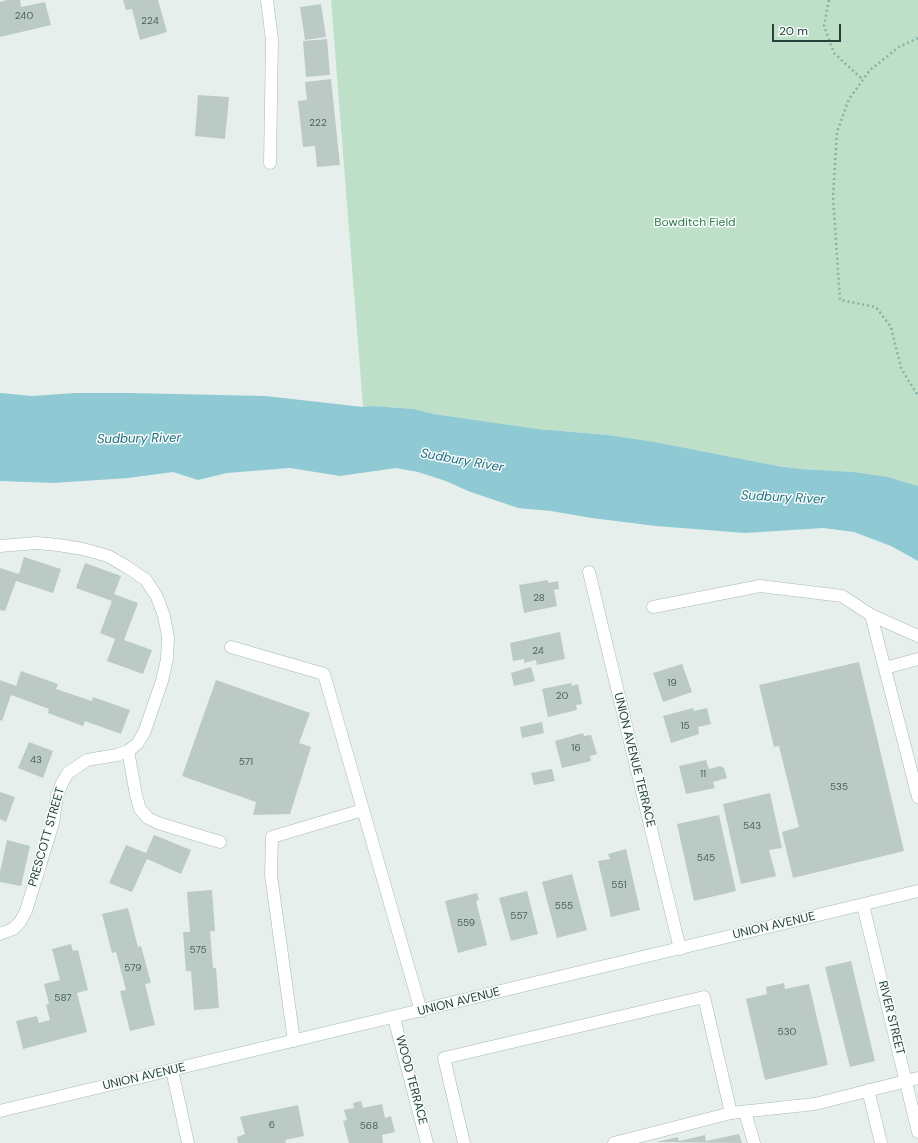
<!DOCTYPE html>
<html>
<head>
<meta charset="utf-8">
<style>
	body { margin:0 }
	#map { position:relative; width:918px; height:1143px; overflow:hidden; background:#e6efeb; font-family:"DM Sans",sans-serif }
	canvas { display:block }
	.scale { position:absolute; left:772px; top:24px; width:69px; height:18px; box-sizing:border-box; border:2px solid #24423a; border-top:0; padding-left:5px; font-size:12px; line-height:14px; white-space:nowrap; color:#24423a; -webkit-text-stroke:3px #f7fbf9; paint-order:stroke }
</style>
</head>
<body>
<div id="map">
<canvas width="918" height="1143"></canvas>
<div class="scale">20 m</div>
</div>
<script>
const ctx = document.querySelector('canvas').getContext('2d');
ctx.lineJoin = 'round';
function fill(path, color) {
  ctx.fillStyle = color;
  ctx.fill(path, 'evenodd');
}
function poly(rows) {
  const path = new Path2D();
  for (const r of rows) {
    path.moveTo(r[0], r[1]);
    for (let i = 2; i < r.length; i += 2) path.lineTo(r[i], r[i + 1]);
  }
  return path;
}
function strokePath(path, color, width, dash) {
  ctx.strokeStyle = color;
  ctx.lineWidth = width;
  ctx.lineCap = dash ? 'butt' : 'round';
  ctx.setLineDash(dash || []);
  ctx.stroke(path);
}
function write(font, color, halo, rows, align = 'center') {
  ctx.font = font + ' "DM Sans",sans-serif';
  ctx.lineWidth = 3;
  ctx.setLineDash([]);
  ctx.textBaseline = 'middle';
  ctx.strokeStyle = halo;
  ctx.fillStyle = color;
  for (const [text, x, y, turn = 0] of rows) {
    ctx.save();
    ctx.translate(x, y);
    ctx.rotate((+turn || 0) * Math.PI / 180);
    ctx.textAlign = isNaN(turn) ? turn : align;
    if (halo) ctx.strokeText(text, 0, 0);
    ctx.fillText(text, 0, 0);
    ctx.restore();
  }
}
const green = poly([
	[331,0,918,0,918,486,888,477,854,472,801,469,773,465,655,442,608,435,538,429,434,414,414,409,373,406,363,407]
]);
const water = poly([
	[0,393,32,396,76,393,130,393,265,396,363,407,373,406,414,409,434,414,538,429,608,435,655,442,778,466,801,469,854,472,888,477,918,486,918,561,891,546,854,532,823,528,745,533,656,526,592,518,551,511,518,508,468,491,446,481,418,472,396,468,340,476,290,468,227,473,198,480,173,472,128,478,53,483,0,481]
]);
const building = poly([
	[7,0,20,0,21,7,45,2,51,25,0,37,0,2],
	[123,0,158,0,167,32,140,40,132,9,126,10],
	[321,4,326,37,305,40,300,7],
	[327,39,330,75,306,77,303,41],
	[331,79,340,165,317,167,315,146,303,147,298,101,307,100,305,82],
	[198,95,229,97,225,139,195,136],
	[24,557,61,569,53,593,16,581,5,611,0,610,0,568,19,574],
	[85,563,121,576,114,594,138,603,124,640,152,650,143,674,107,661,115,639,100,633,112,601,76,588],
	[548,580,548,583,558,581,559,589,554,590,557,606,524,613,519,585],
	[560,632,565,659,537,665,536,660,524,663,524,659,513,661,510,643],
	[859,662,904,851,793,878,782,832,799,827,779,746,774,747,759,685],
	[682,664,692,692,663,702,653,673],
	[531,667,535,681,514,686,511,673],
	[21,671,58,684,56,689,92,701,93,697,130,710,121,734,85,721,83,726,48,713,49,709,11,695,2,721,0,720,0,680,16,686],
	[216,680,310,713,299,743,311,747,290,814,253,815,256,802,182,776],
	[571,683,572,686,578,684,582,704,576,705,577,710,548,717,542,689],
	[693,708,694,711,707,708,711,724,698,727,699,734,671,743,663,716],
	[542,722,544,733,522,738,520,727],
	[583,733,584,736,591,735,597,754,590,756,591,761,562,768,555,741],
	[29,742,53,751,43,778,18,768],
	[706,760,709,769,720,766,724,768,727,778,713,782,715,788,686,794,679,766],
	[552,769,555,781,534,785,531,773],
	[0,792,15,797,6,822,0,819],
	[770,793,782,848,769,850,776,876,741,884,723,804],
	[719,815,736,891,694,901,677,824],
	[154,835,191,850,181,874,147,859,132,892,109,883,126,845,146,853],
	[7,840,30,846,21,886,0,882,0,872],
	[626,849,640,910,611,917,598,861,610,859,608,854],
	[572,874,587,930,557,938,542,882],
	[212,890,215,931,210,931,213,968,216,968,219,1008,194,1010,191,971,186,971,183,932,190,932,187,892],
	[527,891,538,934,511,941,499,898],
	[477,893,479,900,476,901,487,945,458,953,445,901],
	[128,908,138,947,141,946,151,983,145,984,155,1025,130,1031,120,991,126,990,116,952,112,953,102,914],
	[71,944,73,951,78,950,88,990,77,993,87,1032,23,1049,16,1021,37,1016,39,1023,50,1020,46,1005,49,1004,44,984,60,980,52,949],
	[851,961,875,1061,850,1067,825,967],
	[784,983,785,989,809,984,828,1065,765,1080,746,999,767,994,766,987],
	[361,1101,363,1108,382,1104,385,1118,391,1116,395,1132,382,1135,383,1143,349,1143,343,1121,347,1120,344,1110,354,1108,353,1103],
	[298,1105,304,1136,285,1140,286,1143,238,1143,237,1137,245,1134,240,1117],
	[739,1134,742,1143,656,1142,678,1137,679,1141,705,1135,706,1141]
]);
const path = poly([
	[829,0,824,26,834,53,863,80],
	[918,38,899,47,870,70,849,99,837,132,833,197,840,300,876,307,891,327,901,368,916,393,918,394]
]);
const service = poly([
	[267,0,272,40,270,163],
	[653,607,760,586,842,596,871,615],
	[918,636,871,615,918,797],
	[231,647,324,674,421,1011],
	[885,668,918,659],
	[128,751,136,795,140,809,148,818,158,823,220,842],
	[294,1041,271,875,272,837,363,810],
	[868,1090,881,1143],
	[745,1112,754,1143],
	[464,1143,444,1058,704,997,731,1113,815,1104,918,1078],
	[614,1143,731,1113]
]);
const minor = poly([
	[0,546,37,543,58,545,83,549,108,556,127,567,146,580,157,597,164,616,168,637,167,659,162,681,144,733,137,744,128,751,117,755,87,760,68,773,62,783,57,796,53,823,26,911,20,922,13,929,0,934],
	[589,572,680,949],
	[863,905,918,1132],
	[394,1018,427,1143],
	[172,1070,188,1143]
]);
const secondary = poly([
	[0,1111,918,891]
]);
const numberNames = [
	["240",24,16],
	["224",150,21],
	["222",318,123],
	["28",539,598],
	["24",538,651],
	["19",672,683],
	["20",562,696],
	["15",685,726],
	["16",576,748],
	["43",36,760],
	["571",246,762],
	["11",703,774],
	["535",839,787],
	["543",752,826],
	["545",706,858],
	["551",619,885],
	["555",564,906],
	["557",519,916],
	["559",466,923],
	["575",198,950],
	["579",133,968],
	["587",63,998],
	["530",787,1032],
	["6",272,1125],
	["568",369,1126]
];
const parkNames = [
	["Bowditch Field",695,223]
];
const streetNames = [
	["UNION AVENUE TERRACE",634,760,76],
	["PRESCOTT STREET",47,837,-74],
	["UNION AVENUE",774,926,-13],
	["UNION AVENUE",459,1002,-14],
	["RIVER STREET",891,1018,76],
	["UNION AVENUE",144,1077,-13],
	["WOOD TERRACE",411,1080,75]
];
const waterNames = [
	["Sudbury River",139,439,-1],
	["Sudbury River",462,461,10],
	["Sudbury River",783,498,3]
];
fill(green, '#bfe0c8');
fill(water, '#8ec9d4');
fill(building, '#bbcac4');
strokePath(service, '#a8b8b2', 13);
strokePath(minor, '#a8b8b2', 13);
strokePath(secondary, '#a4bbb3', 13);
strokePath(path, '#86b3a5', 2.5, [2, 3]);
strokePath(service, '#fff', 12);
strokePath(minor, '#fff', 12);
strokePath(secondary, '#fff', 12);
write('10px', '#4a645c', null, numberNames);
write('12px', '#2d7a4b', '#f7fbf9', parkNames);
write('12px', '#24423a', '#f7fbf9', streetNames);
write('italic 13px', '#1c6f80', '#f7fbf9', waterNames);
</script>
</body>
</html>
